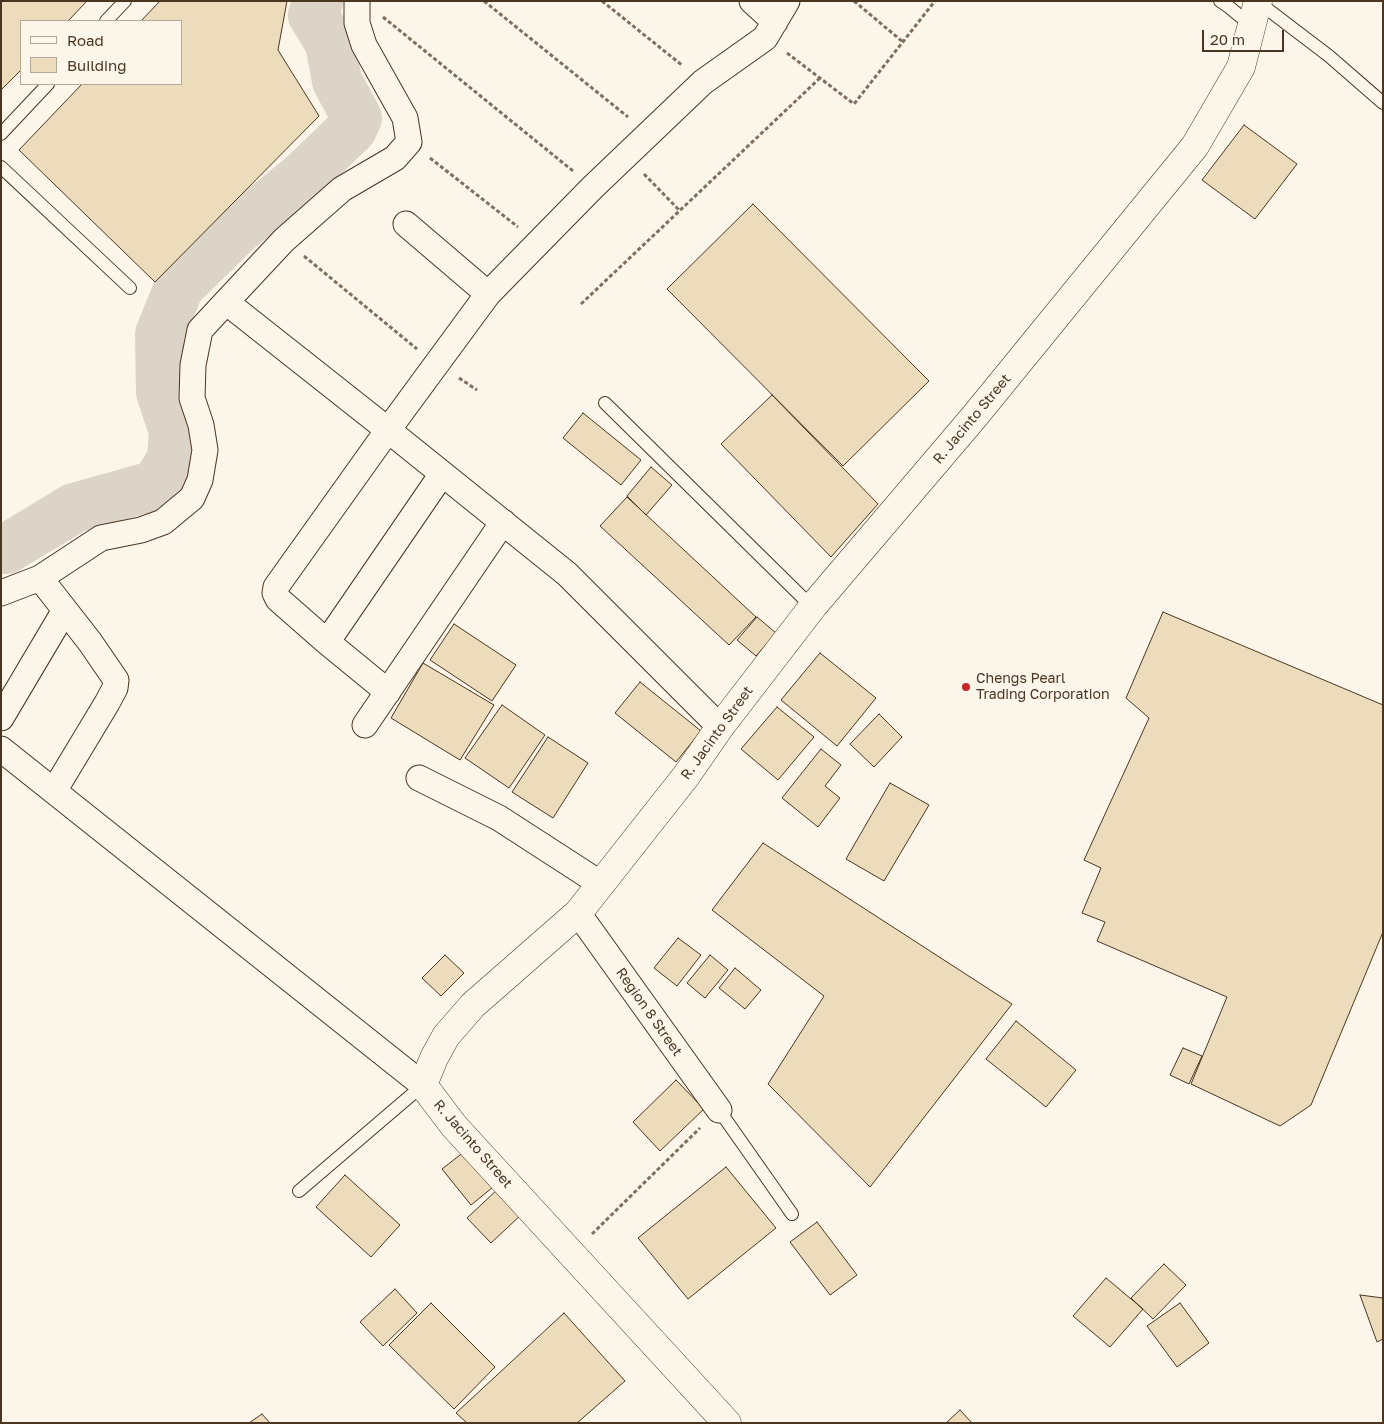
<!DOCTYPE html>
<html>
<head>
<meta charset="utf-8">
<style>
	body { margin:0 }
	#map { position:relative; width:1384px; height:1424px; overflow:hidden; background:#fbf6e9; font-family:"Golos Text",sans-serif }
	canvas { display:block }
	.frame { position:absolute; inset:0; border:2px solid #4a3520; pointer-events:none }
	.legend { position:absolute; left:20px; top:20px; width:162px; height:65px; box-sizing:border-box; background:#fbf6e9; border:1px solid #b4a999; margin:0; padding:6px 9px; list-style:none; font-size:15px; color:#4a3520 }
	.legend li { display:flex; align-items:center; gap:10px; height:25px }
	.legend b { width:25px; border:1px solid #b4a999 }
	.scale { position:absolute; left:1202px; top:30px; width:82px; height:22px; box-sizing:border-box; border:2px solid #4a3520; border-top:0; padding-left:6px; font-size:15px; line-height:18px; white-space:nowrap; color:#4a3520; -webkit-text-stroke:4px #fbf6e9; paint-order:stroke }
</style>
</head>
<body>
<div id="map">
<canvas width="1384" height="1424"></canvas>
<div class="frame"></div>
<ul class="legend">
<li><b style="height:6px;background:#fbf6e9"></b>Road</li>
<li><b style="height:14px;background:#ecdcbc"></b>Building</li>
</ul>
<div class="scale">20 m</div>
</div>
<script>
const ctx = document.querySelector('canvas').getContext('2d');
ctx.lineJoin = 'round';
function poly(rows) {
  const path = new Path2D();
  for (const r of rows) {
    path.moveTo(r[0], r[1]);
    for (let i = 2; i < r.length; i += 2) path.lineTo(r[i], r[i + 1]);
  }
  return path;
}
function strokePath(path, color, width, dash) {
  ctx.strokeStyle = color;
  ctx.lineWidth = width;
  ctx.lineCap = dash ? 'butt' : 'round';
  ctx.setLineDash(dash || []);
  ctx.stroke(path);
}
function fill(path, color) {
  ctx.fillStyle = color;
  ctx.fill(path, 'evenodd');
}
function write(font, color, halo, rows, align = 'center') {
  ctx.font = font + ' "Golos Text",sans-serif';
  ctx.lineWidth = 4;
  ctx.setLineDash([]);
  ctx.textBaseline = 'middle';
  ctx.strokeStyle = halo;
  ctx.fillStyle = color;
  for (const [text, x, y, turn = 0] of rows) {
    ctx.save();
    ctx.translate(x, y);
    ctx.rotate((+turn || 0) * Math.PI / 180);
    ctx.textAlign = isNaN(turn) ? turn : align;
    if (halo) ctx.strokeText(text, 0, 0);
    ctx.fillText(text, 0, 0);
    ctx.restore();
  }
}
const river = poly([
	[1,549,6,549,74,508,156,485,172,459,174,431,161,392,160,334,179,287,238,229,301,178,352,129,357,118,337,81,330,43,313,15,318,1]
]);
const building = poly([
	[1,1,87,1,68,21,21,21,21,70,1,90,1,1],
	[160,1,287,1,278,50,319,116,155,282,19,150,82,84,181,84,181,21,141,21,160,1],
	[1244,125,1297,164,1255,219,1202,180,1244,125],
	[753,204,929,381,843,466,667,289,753,204],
	[772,395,878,504,831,557,721,444,772,395],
	[583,413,641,460,621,485,563,438,583,413],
	[651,467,672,485,646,515,627,496,651,467],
	[627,497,756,617,729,645,600,526,627,497],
	[1163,612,1383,705,1383,932,1311,1105,1280,1126,1191,1084,1227,997,1097,941,1105,922,1082,913,1101,868,1084,860,1149,718,1126,698,1163,612],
	[757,617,776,633,756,656,737,640,757,617],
	[454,624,516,665,492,701,430,660,454,624],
	[820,653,876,698,837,746,781,700,820,653],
	[423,663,494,705,460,760,391,718,423,663],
	[640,682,701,731,676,762,615,713,640,682],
	[502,705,545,735,509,788,465,758,502,705],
	[777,707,814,737,778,780,741,749,777,707],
	[879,714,902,737,874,767,850,744,879,714],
	[548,737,588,763,553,818,512,792,548,737],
	[821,749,841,765,825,786,840,798,818,827,782,798,821,749],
	[890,783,929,805,884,881,846,859,890,783],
	[763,843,1012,1004,870,1187,768,1084,824,996,712,910,763,843],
	[678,938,701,955,677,986,654,968,678,938],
	[445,955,464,973,441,996,422,978,445,955],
	[710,955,728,970,705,998,687,983,710,955],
	[735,968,761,990,745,1009,719,988,735,968],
	[1016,1021,1076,1070,1046,1107,986,1059,1016,1021],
	[1183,1048,1202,1056,1189,1084,1170,1075,1183,1048],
	[676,1080,704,1109,660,1151,633,1122,676,1080],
	[469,1148,498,1183,471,1205,442,1169,469,1148],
	[726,1167,776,1228,688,1299,638,1238,726,1167],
	[345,1175,400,1225,371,1257,316,1207,345,1175],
	[499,1188,523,1213,491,1243,467,1218,499,1188],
	[817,1222,857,1275,830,1295,790,1242,817,1222],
	[1164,1264,1186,1285,1153,1319,1131,1298,1164,1264],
	[1106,1278,1143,1309,1110,1347,1073,1316,1106,1278],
	[395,1289,417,1313,383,1346,360,1322,395,1289],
	[1360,1295,1383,1298,1383,1339,1377,1342,1360,1295],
	[431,1303,495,1367,454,1409,389,1345,431,1303],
	[1180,1303,1209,1343,1177,1367,1147,1326,1180,1303],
	[564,1313,625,1381,577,1423,467,1423,456,1413,564,1313],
	[960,1410,972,1423,946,1423,960,1410],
	[262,1414,270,1423,249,1423,262,1414]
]);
const path = poly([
	[484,1,628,117],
	[602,1,683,66],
	[854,1,903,42],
	[383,17,573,171],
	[787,53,854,104,935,1],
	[430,158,518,227],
	[644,174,680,211],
	[304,256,417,349],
	[581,304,821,77],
	[459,378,477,390],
	[592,1234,700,1128]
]);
const lane = poly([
	[1220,1,1229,7,1252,26],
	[1258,2,1329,56,1383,103],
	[106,21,125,1],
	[1,134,48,84],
	[1,167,130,288],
	[605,403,802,597,814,605],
	[719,1110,792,1214],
	[299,1191,423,1085]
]);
const street = poly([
	[357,1,357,23,364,45,405,118,409,142,395,158,342,189,284,240,226,302,388,430,567,574,720,727],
	[752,1,775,22],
	[406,224,488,294],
	[40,578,90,642,116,680,115,688,107,703,54,791],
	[1,593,40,578,101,538,141,530,163,522,192,498,200,480,205,450,201,425,192,398,193,365,200,330,226,302],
	[327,642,442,474],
	[388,692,327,642,278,599,275,593,276,587,388,430,488,294,593,187,703,82,765,38,787,1],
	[1,718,65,610],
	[365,725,503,522],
	[1,749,423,1085],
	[419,778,499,818,601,884],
	[578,913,719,1110]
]);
const secondary = poly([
	[727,1423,454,1126,423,1085,434,1058,446,1036,473,1005,578,913,686,776,720,727,814,605,974,417,1195,146,1241,67,1258,1]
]);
const markers = [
	[966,687,5,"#c62828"]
];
const streetNames = [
	["R. Jacinto Street",972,419,-50],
	["R. Jacinto Street",717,733,-54],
	["Region 8 Street",649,1012,55],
	["R. Jacinto Street",473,1144,49]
];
const poiNames = [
	["Chengs Pearl",976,679],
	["Trading Corporation",976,695]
];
strokePath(river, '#dcd4c6', 50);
fill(building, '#ecdcbc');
strokePath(building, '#4a3520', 1);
strokePath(lane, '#4a3520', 14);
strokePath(street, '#4a3520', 27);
strokePath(secondary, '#4a3520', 29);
strokePath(path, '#7f6f5c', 3, [4, 2.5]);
strokePath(lane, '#fbf6e9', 12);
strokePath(street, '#fbf6e9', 25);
strokePath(secondary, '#fbf6e9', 28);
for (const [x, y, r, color] of markers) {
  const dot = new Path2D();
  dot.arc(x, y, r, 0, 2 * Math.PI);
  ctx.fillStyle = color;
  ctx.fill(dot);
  strokePath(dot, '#fbf6e9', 2);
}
write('14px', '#4a3520', '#fbf6e9', streetNames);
write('14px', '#4a3520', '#fbf6e9', poiNames, 'left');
</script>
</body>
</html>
